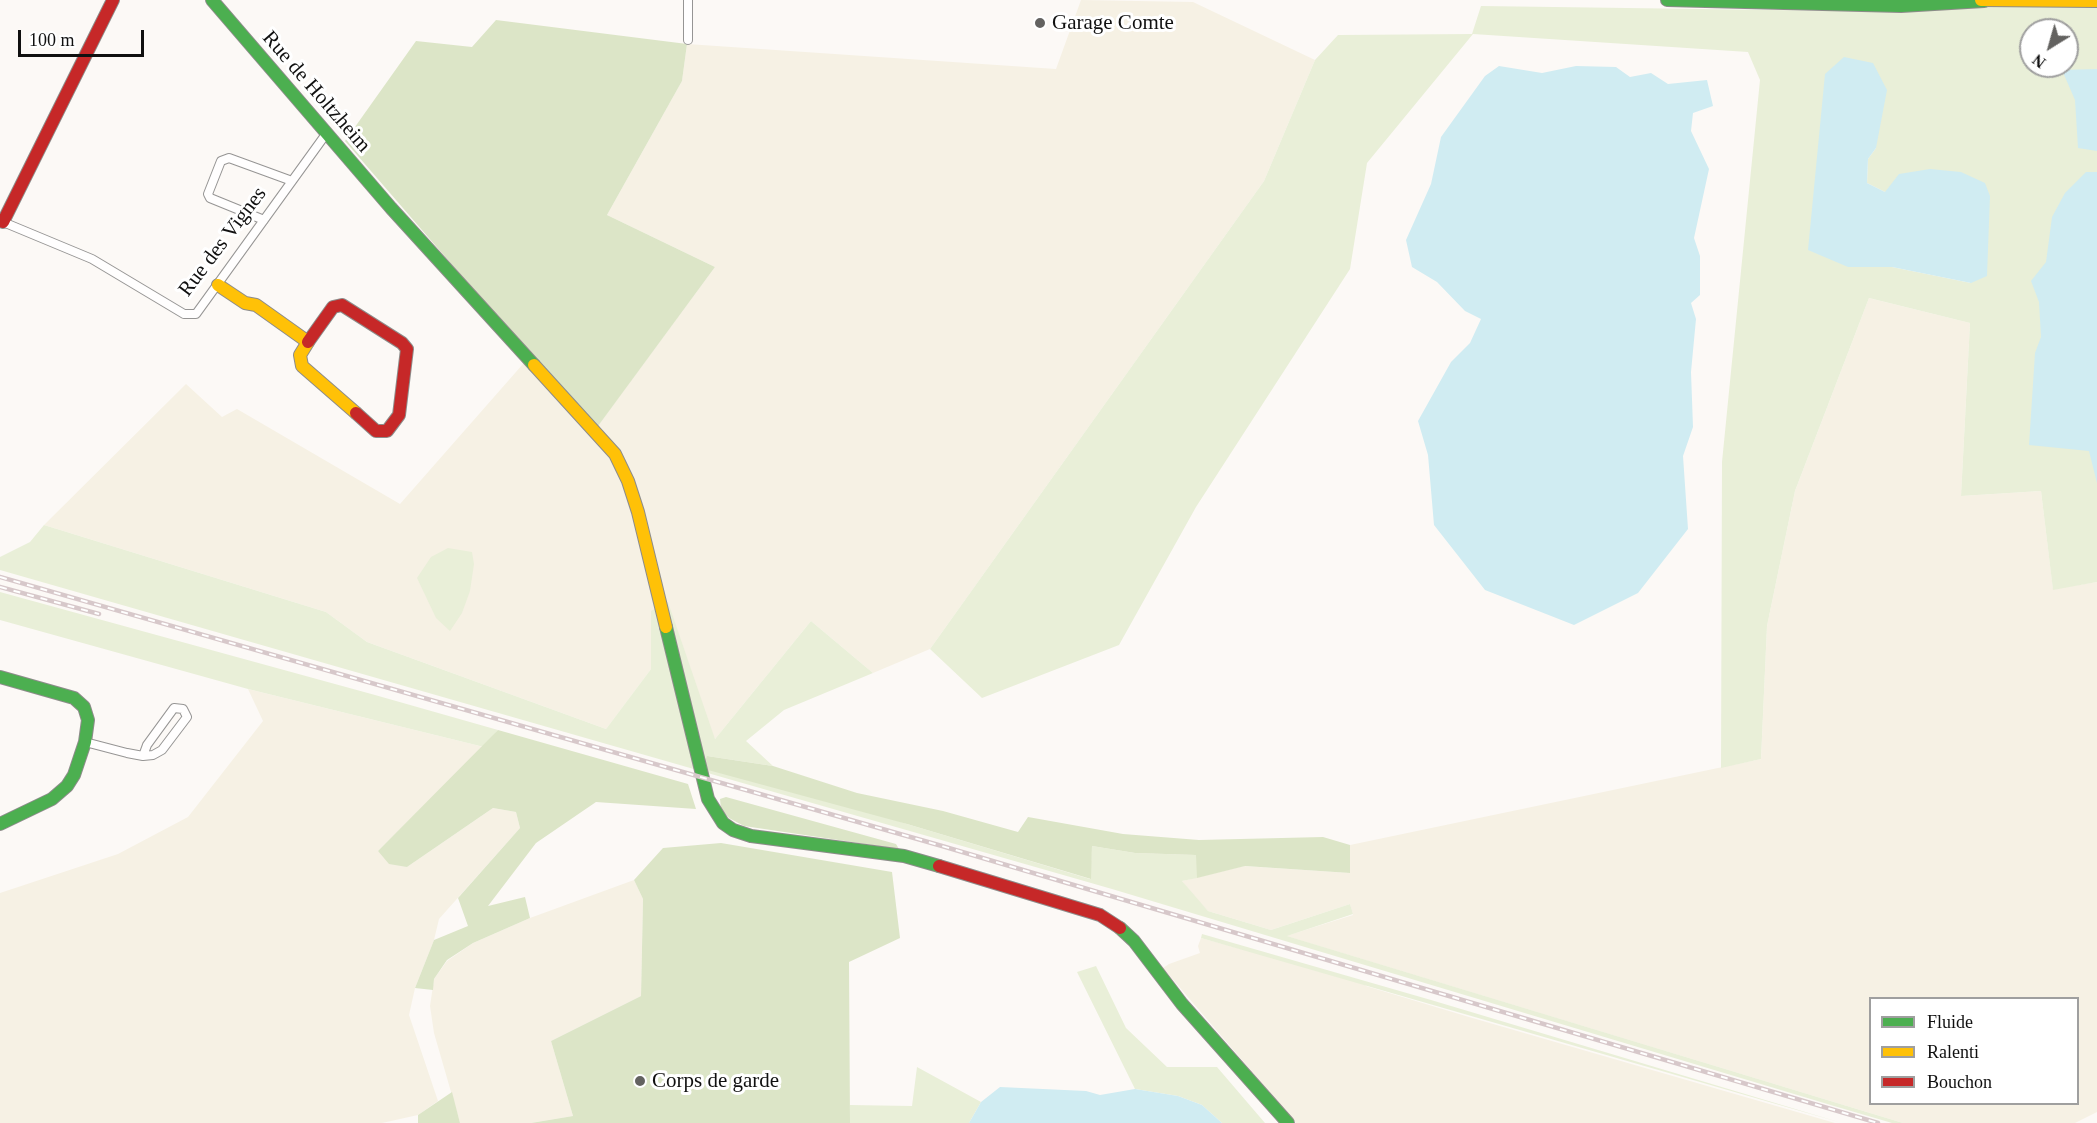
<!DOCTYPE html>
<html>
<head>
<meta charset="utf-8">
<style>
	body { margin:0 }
	#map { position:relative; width:2097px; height:1123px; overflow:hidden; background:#fcf9f6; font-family:Georgia,serif }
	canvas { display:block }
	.legend { position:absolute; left:1869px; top:997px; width:210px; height:108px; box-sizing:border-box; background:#fff; border:2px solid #9f9f9f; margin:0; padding:8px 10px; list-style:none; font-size:18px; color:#101010 }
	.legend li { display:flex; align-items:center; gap:12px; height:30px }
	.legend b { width:30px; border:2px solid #9f9f9f }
	.north { position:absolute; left:2019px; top:18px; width:60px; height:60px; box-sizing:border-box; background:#fff; border:2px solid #9f9f9f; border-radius:50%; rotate:217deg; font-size:16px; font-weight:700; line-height:24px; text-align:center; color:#101010 }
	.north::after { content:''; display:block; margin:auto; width:21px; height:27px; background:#636260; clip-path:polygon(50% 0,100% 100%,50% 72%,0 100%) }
	.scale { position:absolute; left:18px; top:30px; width:126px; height:27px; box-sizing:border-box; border:3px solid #101010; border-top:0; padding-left:8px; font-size:18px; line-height:21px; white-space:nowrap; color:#101010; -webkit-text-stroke:4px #fff; paint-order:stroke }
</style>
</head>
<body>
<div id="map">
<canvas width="2097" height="1123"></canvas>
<ul class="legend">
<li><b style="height:8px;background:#4caf50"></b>Fluide</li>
<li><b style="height:8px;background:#ffc107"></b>Ralenti</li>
<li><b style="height:8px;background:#c62828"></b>Bouchon</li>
</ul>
<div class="north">N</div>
<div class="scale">100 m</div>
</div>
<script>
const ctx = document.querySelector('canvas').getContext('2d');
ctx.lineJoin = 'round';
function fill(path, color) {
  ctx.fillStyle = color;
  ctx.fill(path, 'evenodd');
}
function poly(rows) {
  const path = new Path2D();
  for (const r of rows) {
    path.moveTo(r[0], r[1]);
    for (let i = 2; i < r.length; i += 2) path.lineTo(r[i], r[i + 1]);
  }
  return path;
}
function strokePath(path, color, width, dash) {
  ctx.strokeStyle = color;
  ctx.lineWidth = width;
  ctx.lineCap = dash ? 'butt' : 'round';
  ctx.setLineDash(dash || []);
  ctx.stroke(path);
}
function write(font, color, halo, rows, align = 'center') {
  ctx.font = font + ' Georgia,serif';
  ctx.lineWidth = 6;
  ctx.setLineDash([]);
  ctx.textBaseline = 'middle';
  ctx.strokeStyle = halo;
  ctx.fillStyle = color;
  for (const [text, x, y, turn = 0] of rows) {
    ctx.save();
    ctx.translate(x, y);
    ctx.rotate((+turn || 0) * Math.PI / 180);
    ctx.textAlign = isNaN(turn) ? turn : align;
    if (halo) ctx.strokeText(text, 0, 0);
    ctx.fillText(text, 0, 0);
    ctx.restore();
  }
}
const farmland = poly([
	[1081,0,1193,2,1315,60,1264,181,930,649,873,673,811,621,715,739,651,611,651,669,606,729,367,642,326,612,44,525,186,384,222,417,237,409,400,504,530,356,598,425,715,267,607,215,682,81,687,44,1056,69],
	[1869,298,1970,323,1961,496,2041,491,2053,589,2097,582,2097,1112,2075,1123,1903,1123,1286,936,1353,915,1350,904,1271,930,1208,911,1193,896,1182,881,1244,866,1350,873,1350,845,1761,759,1767,626,1795,491],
	[1870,998,2078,998,2078,1104,1870,1104],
	[248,689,484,747,378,851,407,867,493,808,516,812,520,828,439,919,434,940,415,988,409,1015,438,1101,418,1115,382,1123,0,1123,0,893,118,854,188,817,263,721],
	[634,880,643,899,641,996,551,1041,573,1116,531,1123,460,1123,434,1033,430,1006,434,979,447,961,473,943,530,918],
	[1201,938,1364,983,1366,986,1469,1017,1835,1123,1296,1123,1163,968,1169,964,1200,953,1198,946]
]);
const green = poly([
	[1866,0,2097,0,2097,582,2053,590,2041,491,1961,496,1970,323,1869,298,1795,491,1767,626,1761,759,1721,768,1722,462,1760,80,1748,52,1473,34,1367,163,1350,269,1196,507,1119,645,982,698,930,649,1264,181,1315,60,1338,35,1472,34,1481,6,1846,11],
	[2031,30,2067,30,2067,66,2031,66],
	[1873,63,1876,148,1868,159,1867,183,1885,192,1971,283,1892,267,1848,267],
	[44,525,326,612,367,642,606,729,651,669,651,611,668,602,715,739,811,621,873,673,784,710,746,741,773,766,707,756,907,824,1090,879,1092,846,1135,853,1197,855,1197,878,1182,881,1208,911,1271,930,1350,904,1353,914,1287,936,1903,1123,1892,1123,1834,1106,1112,889,0,570,0,557,30,542],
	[448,548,472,552,474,564,470,591,462,613,450,631,436,618,417,578,431,557],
	[0,592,375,695,498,730,484,747,248,689,0,620],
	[1202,934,1431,1000,1842,1123,1201,938],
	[1096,966,1126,1028,1167,1067,1217,1067,1265,1123,1222,1123,1202,1105,1178,1096,1135,1089,1077,972],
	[917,1067,981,1102,969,1123,850,1123,850,1105,912,1106]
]);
const forest = poly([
	[496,20,687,44,682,81,607,215,715,267,598,426,530,355,345,141,416,41,472,47],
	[498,730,688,784,696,809,596,802,536,843,488,906,525,897,530,918,473,943,447,960,434,979,433,990,415,988,434,940,468,926,458,898,520,828,516,812,493,808,407,867,389,864,378,851],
	[707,756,773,766,857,793,943,811,1018,832,1028,817,1123,834,1199,840,1323,837,1350,845,1350,873,1245,866,1197,878,1196,855,1135,853,1092,846,1091,879,907,824,708,770,705,762],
	[726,797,896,844,899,849,744,826,729,818,721,809,720,799],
	[721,843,892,872,900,938,849,962,850,1123,531,1123,573,1116,551,1041,641,996,643,899,634,880,663,848],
	[452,1092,460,1123,418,1123,418,1115]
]);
const water = poly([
	[1844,57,1873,63,1887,90,1876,148,1868,159,1867,183,1885,192,1899,174,1930,169,1961,172,1985,183,1990,196,1987,276,1971,283,1892,267,1848,267,1808,250,1825,74],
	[1499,66,1542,73,1576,66,1616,67,1630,77,1651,73,1668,84,1707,80,1713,106,1693,113,1691,131,1709,169,1694,238,1700,256,1700,295,1691,303,1696,319,1691,372,1693,427,1683,456,1688,529,1638,593,1574,625,1485,590,1434,525,1428,455,1418,421,1451,362,1470,343,1481,319,1465,311,1437,282,1412,267,1406,240,1431,184,1441,137,1485,76],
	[2097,69,2097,151,2078,148,2075,100,2062,70],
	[2086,172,2097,172,2097,483,2089,451,2029,445,2035,353,2041,337,2039,302,2031,281,2046,262,2052,217,2065,193],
	[1000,1087,1086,1091,1100,1095,1135,1089,1178,1096,1202,1105,1222,1123,969,1123,981,1102]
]);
const street = poly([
	[688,40,688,0],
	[264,220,210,198,208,194,221,161,229,158,292,181],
	[3,222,92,259,184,314,196,314,326,134],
	[85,742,127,753,143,756,153,755,162,750,187,717,183,709,174,708,147,745,143,756]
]);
const fast = poly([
	[212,0,391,208,534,365],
	[1667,0,1901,6,1984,1],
	[666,627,708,799,723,823,733,830,751,836,904,856,939,866],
	[0,677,74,698,84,707,88,720,85,742,74,775,67,786,52,799,0,824],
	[1120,928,1134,941,1182,1004,1288,1123]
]);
const slow = poly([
	[1981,0,2097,1],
	[218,285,245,303,256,305,308,342,300,355,302,366,356,413],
	[534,365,615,454,628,481,638,512,666,627]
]);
const jam = poly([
	[0,220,3,222,113,0],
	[308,342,333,307,342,305,402,343,407,349,399,415,387,431,376,431,356,413],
	[939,866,1100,915,1120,928]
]);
const rail = poly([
	[0,577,942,846,1878,1123],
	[0,587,99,614]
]);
const markers = [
	[1040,23,6,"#636260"],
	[640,1081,6,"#636260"]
];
const poiNames = [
	["Garage Comte",1052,23],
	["Corps de garde",652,1081]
];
const streetNames = [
	["Rue de Holtzheim",316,92,49],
	["Rue des Vignes",223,242,-53]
];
fill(farmland, '#f6f1e4');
fill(green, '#e9efd8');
fill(forest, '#dce5c7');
fill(water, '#d0ecf2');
strokePath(street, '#969594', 10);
strokePath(fast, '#8d8c8a', 14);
strokePath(slow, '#8d8c8a', 14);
strokePath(jam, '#8d8c8a', 14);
strokePath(street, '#fffefe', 8);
strokePath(fast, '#4caf50', 12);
strokePath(slow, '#ffc107', 12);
strokePath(jam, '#c62828', 12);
strokePath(rail, '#d7c8ca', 4.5);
strokePath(rail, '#fff', 2, [7]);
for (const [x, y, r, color] of markers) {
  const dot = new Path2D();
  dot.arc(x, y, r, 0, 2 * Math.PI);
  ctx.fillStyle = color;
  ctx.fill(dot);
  strokePath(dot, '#fff', 2);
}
write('21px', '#101010', '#fff', poiNames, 'left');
write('21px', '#101010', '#fff', streetNames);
</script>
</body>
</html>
